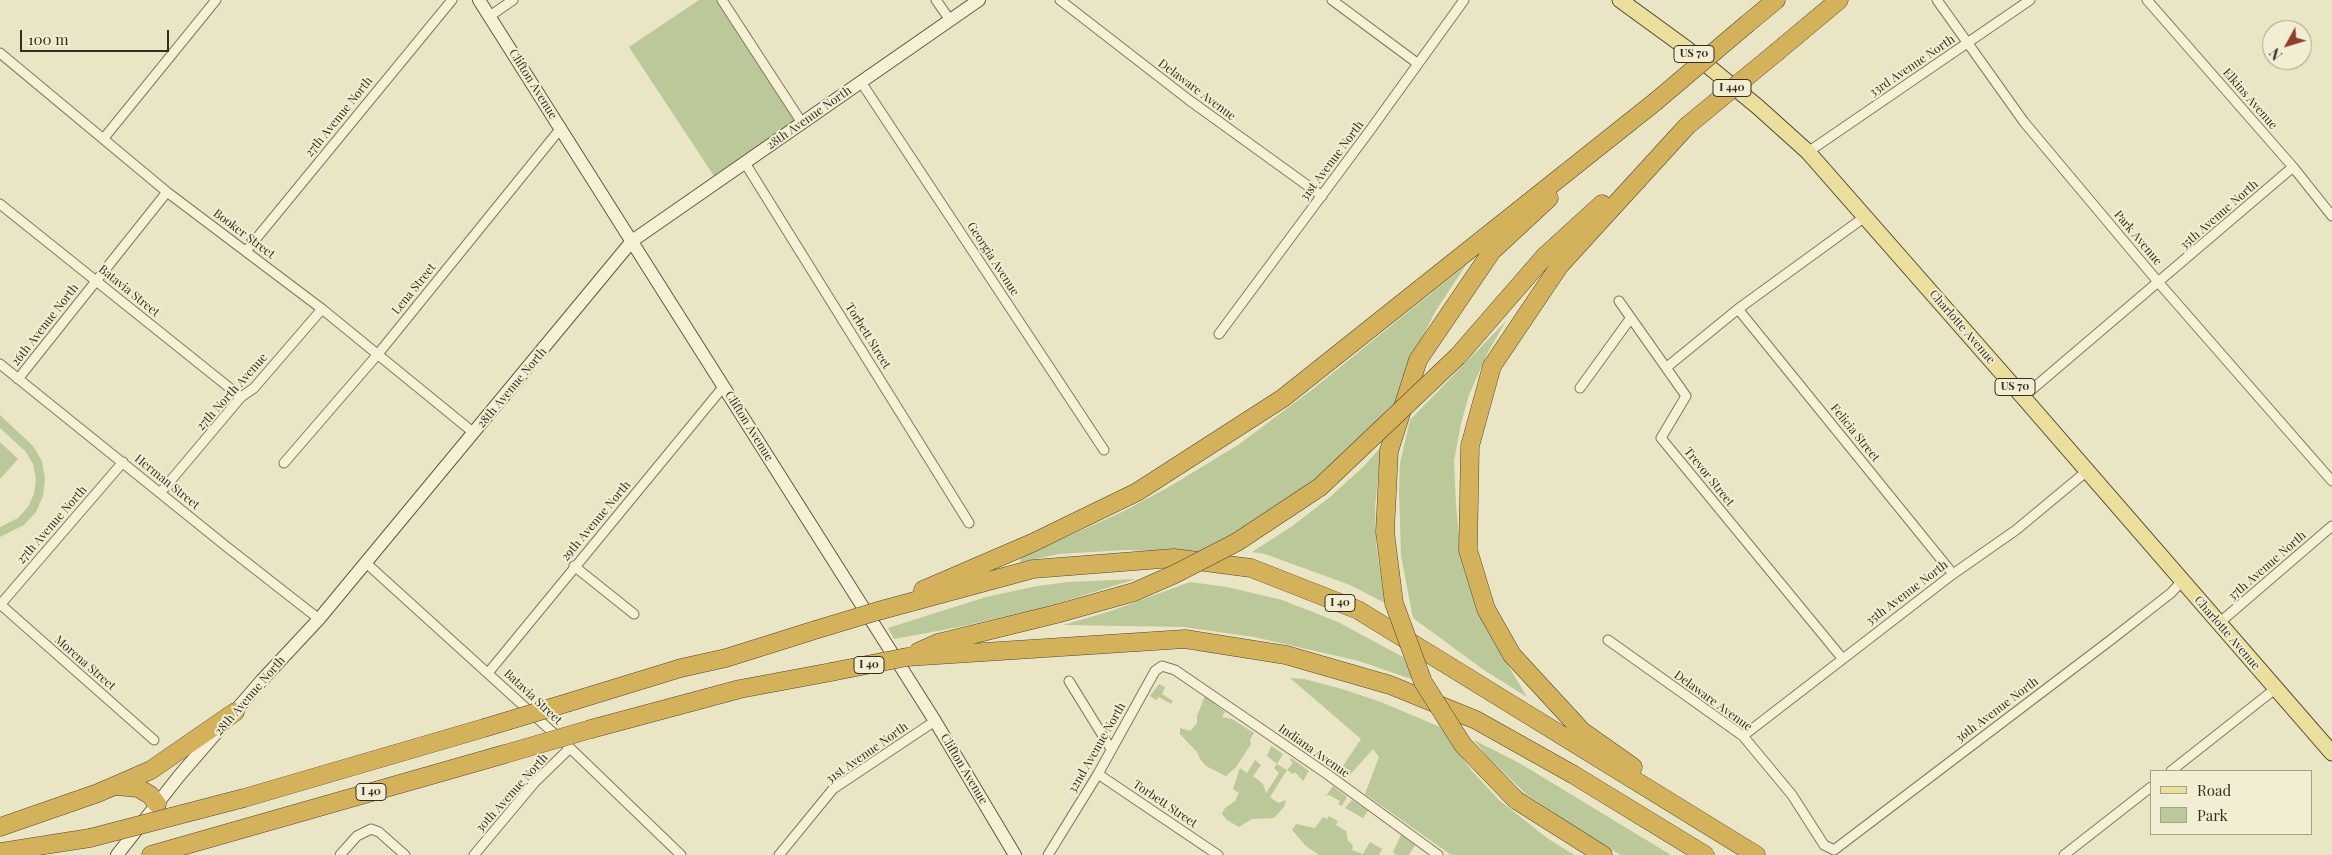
<!DOCTYPE html>
<html>
<head>
<meta charset="utf-8">
<style>
	body { margin:0 }
	#map { position:relative; width:2332px; height:855px; overflow:hidden; background:#eae5c4; font-family:"Playfair Display",serif }
	canvas { display:block }
	.legend { position:absolute; left:2150px; top:770px; width:162px; height:65px; box-sizing:border-box; background:#f2eed3; border:1px solid #a6a18b; margin:0; padding:6px 9px; list-style:none; font-size:15px; color:#352d1f }
	.legend li { display:flex; align-items:center; gap:10px; height:25px }
	.legend b { width:25px; border:1px solid #a6a18b }
	.north { position:absolute; left:2262px; top:20px; width:50px; height:50px; box-sizing:border-box; background:#f2eed3; border:1px solid #a6a18b; border-radius:50%; rotate:231deg; font-size:14px; font-weight:700; line-height:20px; text-align:center; color:#352d1f }
	.north::after { content:''; display:block; margin:auto; width:18px; height:22px; background:#8e3e30; clip-path:polygon(50% 0,100% 100%,50% 72%,0 100%) }
	.scale { position:absolute; left:20px; top:30px; width:149px; height:22px; box-sizing:border-box; border:2px solid #352d1f; border-top:0; padding-left:6px; font-size:15px; line-height:18px; white-space:nowrap; color:#352d1f; -webkit-text-stroke:4px #f2eed3; paint-order:stroke }
</style>
</head>
<body>
<div id="map">
<canvas width="2332" height="855"></canvas>
<ul class="legend">
<li><b style="height:6px;background:#ebdf9e"></b>Road</li>
<li><b style="height:14px;background:#bbc899"></b>Park</li>
</ul>
<div class="north">N</div>
<div class="scale">100 m</div>
</div>
<script>
const ctx = document.querySelector('canvas').getContext('2d');
ctx.lineJoin = 'round';
function fill(path, color) {
  ctx.fillStyle = color;
  ctx.fill(path, 'evenodd');
}
function poly(rows) {
  const path = new Path2D();
  for (const r of rows) {
    path.moveTo(r[0], r[1]);
    for (let i = 2; i < r.length; i += 2) path.lineTo(r[i], r[i + 1]);
  }
  return path;
}
function strokePath(path, color, width, dash) {
  ctx.strokeStyle = color;
  ctx.lineWidth = width;
  ctx.lineCap = dash ? 'butt' : 'round';
  ctx.setLineDash(dash || []);
  ctx.stroke(path);
}
function write(font, color, halo, rows, align = 'center') {
  ctx.font = font + ' "Playfair Display",serif';
  ctx.lineWidth = 4;
  ctx.setLineDash([]);
  ctx.textBaseline = 'middle';
  ctx.strokeStyle = halo;
  ctx.fillStyle = color;
  for (const [text, x, y, turn = 0] of rows) {
    ctx.save();
    ctx.translate(x, y);
    ctx.rotate((+turn || 0) * Math.PI / 180);
    ctx.textAlign = isNaN(turn) ? turn : align;
    if (halo) ctx.strokeText(text, 0, 0);
    ctx.fillText(text, 0, 0);
    ctx.restore();
  }
}
const green = poly([
	[699,0,722,0,802,123,718,182,629,47],
	[1466,265,1435,312,1423,336,1405,374,1395,404,1316,479,1250,526,1202,553,1126,550,1059,554,1021,562,1020,558,1122,512,1167,488,1238,445,1313,389],
	[1506,321,1487,354,1469,395,1461,424,1454,461,1456,505,1460,546,1469,583,1492,638,1527,697,1484,670,1413,618,1401,556,1399,490,1400,463,1410,420],
	[0,415,33,446,42,461,45,479,43,496,36,512,24,525,0,537,0,527,18,518,28,507,34,494,36,479,33,464,26,452,0,428],
	[0,442,18,459,0,479],
	[1381,447,1375,507,1376,545,1385,603,1350,585,1265,554,1252,552,1291,527,1330,497,1363,467],
	[1136,579,1042,608,959,627,894,639,888,628,986,597,1037,586,1069,582],
	[1190,582,1227,587,1282,600,1338,622,1403,657,1414,680,1359,661,1254,637,1184,627,1063,625,1111,611],
	[1290,678,1304,679,1342,689,1381,702,1440,727,1472,771,1499,800,1547,838,1574,855,1451,855,1365,794,1379,757,1373,749,1348,777,1340,776,1339,772,1361,739],
	[1159,684,1165,687,1162,694,1173,701,1171,704,1159,697,1156,700,1150,696],
	[1205,696,1225,712,1222,717,1232,719,1254,733,1250,740,1251,744,1236,767,1226,776,1206,766,1200,759,1197,752,1180,734,1180,728,1190,731,1197,723,1197,716],
	[1474,740,1521,764,1671,855,1621,855,1596,841,1526,794,1487,756],
	[1271,746,1283,754,1277,764,1287,770,1293,763,1290,760,1291,758,1309,771,1303,781,1295,772,1293,774,1287,770,1270,797,1278,803,1286,800,1284,807,1274,818,1252,819,1239,827,1227,820,1222,814,1225,808,1235,801,1239,793,1233,789,1240,768,1247,773,1255,760,1261,765,1253,776,1263,784,1266,793,1279,773,1274,768,1277,764,1267,756],
	[1333,786,1347,797,1342,806,1338,804,1340,801,1329,795,1326,796],
	[1352,800,1368,811,1363,818,1345,808],
	[1329,816,1338,821,1336,825,1346,831,1348,841,1353,845,1352,850,1363,854,1370,842,1382,849,1379,855,1319,855,1306,846,1292,830,1296,824,1315,828,1323,817,1327,819],
	[1401,835,1415,845,1409,855,1396,855,1393,852]
]);
const street = poly([
	[722,0,802,123],
	[936,0,950,20],
	[1060,0,1189,100,1322,196],
	[1332,0,1417,63],
	[1937,0,2024,122,2159,283,2332,481],
	[2147,0,2293,167,2332,216],
	[490,16,513,0],
	[0,53,167,192,322,309,474,433],
	[861,82,1104,450],
	[104,138,216,0],
	[1808,152,2030,0],
	[745,163,969,523],
	[0,204,241,397],
	[246,251,452,0],
	[1619,301,1686,396,1661,438,1842,658],
	[1738,309,1953,574],
	[1219,334,1371,129,1464,0],
	[0,364,227,547,319,619],
	[1667,367,1738,309,1866,216],
	[18,379,167,192],
	[1580,388,1630,319],
	[2023,397,2293,167],
	[284,463,378,354,561,128],
	[161,492,241,397,254,388,322,309],
	[365,562,570,748,681,855],
	[574,566,634,614],
	[0,604,154,740],
	[0,605,123,462],
	[2218,624,2332,526],
	[1608,640,1743,736,1792,795,1824,845,1834,850,2112,639,2171,593,2182,581],
	[488,673,724,386],
	[1069,681,1111,749],
	[1743,736,1953,574,2016,530,2087,471],
	[2171,771,2275,689],
	[1098,774,1218,855],
	[340,855,357,836,371,829,379,832,405,855],
	[474,855,535,782,570,748],
	[779,855,833,789,935,721],
	[1048,855,1098,774,1155,671,1162,666,1175,670,1327,774,1438,855],
	[2064,855,2151,787]
]);
const secondary = poly([
	[479,0,935,721,1015,855],
	[117,855,179,776,262,680,319,619,632,241,979,0]
]);
const primary = poly([
	[1620,0,1686,48,1758,107,1808,152,2023,397,2332,753]
]);
const highway = poly([
	[1747,24,1776,0],
	[1778,51,1839,0],
	[1458,356,1545,256,1602,204],
	[1385,532,1389,451,1418,360,1492,251,1549,198],
	[923,590,1032,543,1137,492,1283,398,1655,102],
	[878,611,1033,569,1174,558,1251,568,1358,610,1756,855],
	[918,652,938,643,1056,614],
	[907,657,1185,639,1286,655,1390,685,1476,720,1574,775,1705,855],
	[570,702,681,668,726,658,815,630],
	[591,729,740,689,831,672],
	[1633,767,1582,731,1512,655,1486,609,1468,550,1470,446,1492,366,1560,265,1687,126],
	[117,786,138,788,150,795,157,804],
	[244,798,484,728],
	[1516,800,1603,855],
	[0,827,98,793,151,770,235,712],
	[0,852,90,838],
	[151,855,505,754]
]);
const highwayBridge = poly([
	[1655,102,1747,24],
	[1687,126,1778,51],
	[1385,532,1394,603,1423,682,1463,745,1516,800],
	[1056,614,1134,592,1175,574,1237,542,1320,487,1458,356],
	[815,630,878,611],
	[831,672,907,657],
	[484,728,570,702],
	[505,754,591,729],
	[90,838,244,798]
]);
const shields = [
	[1694,54,40],
	[1732,88,38],
	[2015,387,40],
	[1340,603,30],
	[869,665,30],
	[371,792,30]
];
const shieldNames = [
	["US 70",1694,54],
	["I 440",1732,88],
	["US 70",2015,387],
	["I 40",1340,603],
	["I 40",869,665],
	["I 40",371,792]
];
const streetNames = [
	["33rd Avenue North",1912,66,-34],
	["Clifton Avenue",533,84,58],
	["Delaware Avenue",1197,90,37],
	["Elkins Avenue",2250,99,49],
	["27th Avenue North",339,117,-51],
	["28th Avenue North",809,118,-35],
	["31st Avenue North",1332,161,-53],
	["35th Avenue North",2219,215,-41],
	["Booker Street",244,234,37],
	["Park Avenue",2138,238,50],
	["Georgia Avenue",993,259,57],
	["Lena Street",414,289,-51],
	["Batavia Street",129,291,39],
	["26th Avenue North",45,325,-52],
	["Charlotte Avenue",1962,327,49],
	["Torbett Street",868,336,58],
	["28th Avenue North",512,388,-50],
	["27th North Avenue",232,392,-48],
	["Clifton Avenue",749,426,58],
	["Felicia Street",1855,433,51],
	["Trevor Street",1709,477,51],
	["Herman Street",167,482,39],
	["29th Avenue North",596,521,-50],
	["27th Avenue North",52,525,-49],
	["37th Avenue North",2267,566,-41],
	["35th Avenue North",1907,593,-37],
	["Charlotte Avenue",2227,633,49],
	["Morena Street",85,663,41],
	["28th Avenue North",250,696,-49],
	["Batavia Street",533,697,43],
	["Delaware Avenue",1713,701,36],
	["36th Avenue North",1997,710,-37],
	["32nd Avenue North",1097,748,-60],
	["Indiana Avenue",1314,751,35],
	["31st Avenue North",867,753,-35],
	["Clifton Avenue",964,769,59],
	["30th Avenue North",512,793,-48],
	["Torbett Street",1165,804,34]
];
fill(green, '#bbc899');
strokePath(street, '#84775c', 11);
strokePath(secondary, '#65583f', 14);
strokePath(primary, '#524530', 17);
strokePath(highway, '#524530', 19);
strokePath(street, '#f6f1d6', 9);
strokePath(secondary, '#f6f1d6', 12);
strokePath(primary, '#ebdf9e', 15);
strokePath(highway, '#d4b25b', 18);
strokePath(highwayBridge, '#524530', 19, []);
strokePath(highwayBridge, '#d4b25b', 18);
for (const [x, y, w] of shields) {
  const box = new Path2D();
  box.roundRect(x - w / 2, y - 8.5, w, 17, 4);
  ctx.fillStyle = '#f2eed3';
  ctx.fill(box);
  strokePath(box, '#352d1f', 1);
}
write('bold 11px', '#352d1f', null, shieldNames);
write('12px', '#352d1f', '#f2eed3', streetNames);
</script>
</body>
</html>
